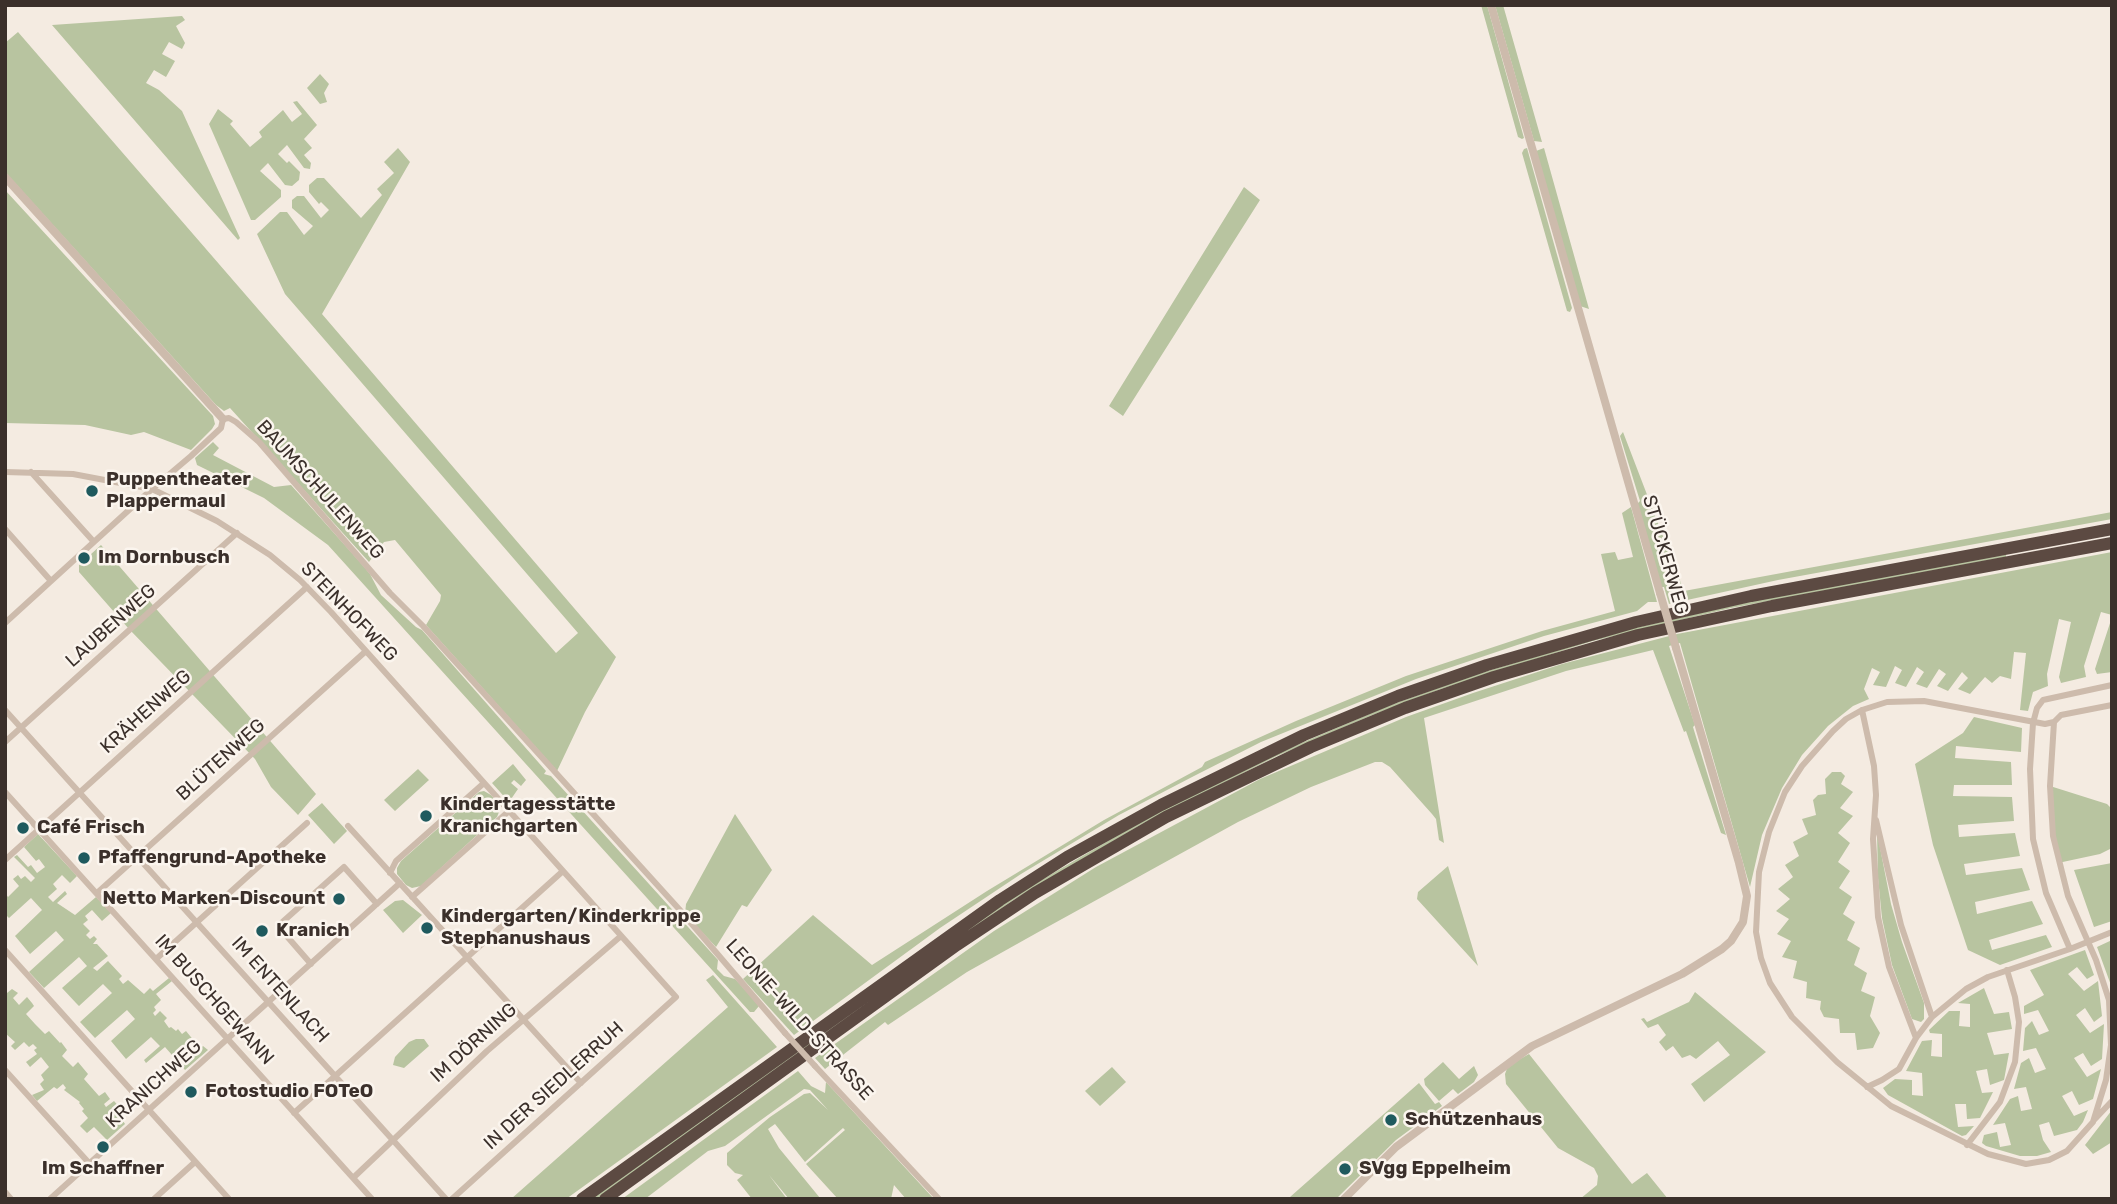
<!DOCTYPE html>
<html>
<head>
<meta charset="utf-8">
<style>
	body { margin:0 }
	#map { position:relative; width:2117px; height:1204px; overflow:hidden; background:#f4ebe1; font-family:Rubik,sans-serif }
	canvas { display:block }
	.frame { position:absolute; inset:0; border:7px solid #3b302b; pointer-events:none }
</style>
</head>
<body>
<div id="map">
<canvas width="2117" height="1204"></canvas>
<div class="frame"></div>
</div>
<script>
const ctx = document.querySelector('canvas').getContext('2d');
ctx.lineJoin = 'round';
function fill(path, color) {
  ctx.fillStyle = color;
  ctx.fill(path, 'evenodd');
}
function poly(rows) {
  const path = new Path2D();
  for (const r of rows) {
    path.moveTo(r[0], r[1]);
    for (let i = 2; i < r.length; i += 2) path.lineTo(r[i], r[i + 1]);
  }
  return path;
}
function strokePath(path, color, width, dash) {
  ctx.strokeStyle = color;
  ctx.lineWidth = width;
  ctx.lineCap = dash ? 'butt' : 'round';
  ctx.setLineDash(dash || []);
  ctx.stroke(path);
}
function write(font, color, halo, rows, align = 'center') {
  ctx.font = font + ' Rubik,sans-serif';
  ctx.lineWidth = 5;
  ctx.setLineDash([]);
  ctx.textBaseline = 'middle';
  ctx.strokeStyle = halo;
  ctx.fillStyle = color;
  for (const [text, x, y, turn = 0] of rows) {
    ctx.save();
    ctx.translate(x, y);
    ctx.rotate((+turn || 0) * Math.PI / 180);
    ctx.textAlign = isNaN(turn) ? turn : align;
    if (halo) ctx.strokeText(text, 0, 0);
    ctx.fillText(text, 0, 0);
    ctx.restore();
  }
}
const green = poly([
	[1481,5,1487,5,1524,138,1522,139,1518,137],
	[1495,5,1503,5,1542,142,1534,141],
	[182,16,185,20,176,26,185,43,182,49,169,42,162,54,175,61,166,77,154,70,146,83,159,90,182,111,240,238,238,240,52,25],
	[18,32,556,653,578,633,285,294,257,234,280,212,287,212,304,235,313,226,292,208,292,200,297,196,304,196,321,218,329,210,321,202,319,204,309,192,309,185,317,178,324,178,361,218,382,195,377,189,394,173,384,162,398,148,410,162,322,314,616,657,585,712,557,771,426,625,440,601,441,595,395,540,384,542,369,562,230,408,224,411,216,405,5,172,5,43],
	[320,74,329,84,324,93,327,102,320,104,307,88],
	[297,101,317,125,304,139,312,148,304,155,311,163,310,169,304,168,287,145,278,154,287,163,289,161,300,172,299,180,292,186,285,185,268,163,260,171,281,190,281,197,255,220,251,220,209,124,218,109,233,121,230,124,250,147,262,137,259,132,283,110,292,122,302,114,293,102],
	[1527,148,1572,308,1570,312,1567,311,1522,153,1524,149],
	[1544,148,1589,309,1580,306,1536,151],
	[1244,187,1260,200,1123,416,1109,406],
	[5,190,213,416,215,424,212,429,191,450,144,432,131,435,85,425,5,423],
	[1623,432,1684,591,2112,512,2112,519,1778,580,1669,604,1664,587,1661,587,1637,504,1640,501,1620,436],
	[213,442,219,448,213,455,274,487,291,485,360,562,370,574,381,595,416,627,422,630,546,771,544,774,551,776,718,960,717,969,724,976,735,979,752,997,759,1006,754,1012,750,1012,328,545,264,498,197,465,195,458],
	[1631,507,1657,602,1648,602,1637,611,1544,636,1416,679,1261,742,1194,776,1119,815,1021,874,940,928,794,1035,743,979,813,915,872,965,987,891,1104,820,1202,767,1205,762,1296,721,1406,676,1542,631,1615,611,1601,554,1615,552,1618,560,1633,557,1622,513],
	[101,545,316,794,298,815,271,787,255,759,129,629,79,572,79,565],
	[2112,552,2112,615,2101,612,2084,666,2086,677,2061,683,2059,677,2071,622,2059,619,2047,674,2048,686,2033,692,2028,711,2020,710,2026,653,2014,652,2011,679,2000,676,1992,683,1985,677,1970,694,1958,689,1968,678,1962,672,1948,691,1937,686,1946,674,1939,669,1927,688,1916,684,1924,672,1917,667,1906,687,1895,683,1902,670,1895,666,1886,687,1873,685,1880,672,1872,668,1864,689,1869,699,1853,706,1828,726,1802,755,1782,788,1762,835,1750,887,1680,643,1669,646,1695,725,1693,727,1726,835,1721,833,1686,731,1684,732,1653,650,1566,671,1424,718,1444,843,1439,840,1436,819,1432,814,1390,767,1382,762,1375,762,1311,787,1238,822,1042,930,967,972,888,1025,885,1022,825,1069,815,1058,994,931,1096,867,1260,779,1406,717,1473,693,1562,664,1677,634],
	[2006,554,2006,557,1731,608,1593,641,1441,689,1370,716,1277,756,1142,824,1015,899,933,955,596,1199,591,1199,939,947,1026,889,1156,813,1278,753,1388,706,1471,676,1617,632,1753,601],
	[2112,617,2112,672,2097,674,2095,669],
	[1974,717,2022,728,2021,752,1956,746,1955,758,2011,762,2012,785,1954,785,1953,796,2012,797,2014,821,1958,825,1959,837,2015,833,2020,856,1964,864,1966,875,2022,868,2030,890,1975,902,1977,914,2032,901,2043,924,1989,940,1992,950,2046,935,2052,947,2000,965,1968,950,1933,845,1915,764,1963,733],
	[513,764,526,780,521,786,514,780,511,783,518,789,509,802,492,783],
	[418,769,429,780,395,811,384,800],
	[1832,772,1841,772,1845,776,1841,784,1853,792,1840,808,1853,816,1838,833,1850,843,1838,862,1850,871,1839,888,1852,897,1843,914,1855,922,1847,940,1860,948,1854,965,1867,973,1861,991,1875,997,1870,1016,1880,1033,1873,1048,1857,1050,1855,1033,1840,1033,1839,1019,1824,1017,1820,1009,1821,1001,1806,998,1807,982,1793,978,1797,961,1782,957,1791,941,1777,934,1789,919,1776,911,1790,899,1778,889,1793,877,1785,865,1799,856,1793,842,1808,834,1802,819,1816,815,1813,800,1818,795,1826,794,1825,779],
	[2050,786,2107,804,2110,807,2112,817,2112,848,2100,854,2058,863],
	[484,791,491,795,498,803,499,812,497,817,421,886,412,888,406,885,397,874,397,868,401,861,479,792],
	[322,803,347,831,334,844,308,815],
	[735,814,772,870,747,907,742,905,716,947,685,914,686,904],
	[1877,832,1891,904,1902,942,1924,1003,1924,1019,1921,1022,1912,1019,1892,965,1882,918,1878,878],
	[38,834,77,876,70,883,62,875,53,884,57,889,48,897,53,902,65,891,67,894,57,903,75,915,96,897,111,913,102,921,92,910,85,916,88,920,83,924,90,931,86,935,90,939,94,936,97,939,93,944,97,944,108,956,93,968,97,971,108,961,122,976,119,979,123,984,128,980,144,994,150,988,153,991,169,978,172,981,156,994,161,1000,154,1007,156,1010,153,1013,155,1016,160,1011,167,1018,164,1021,169,1028,171,1027,176,1031,178,1029,182,1034,186,1031,195,1042,191,1046,196,1052,203,1046,208,1050,185,1070,165,1047,146,1063,144,1060,160,1046,151,1037,126,1059,111,1041,135,1019,127,1010,95,1038,80,1022,112,993,103,984,79,1006,76,1003,62,988,87,966,79,957,44,988,29,972,64,940,56,931,30,954,15,936,42,910,31,898,9,918,5,914,5,893,8,897,19,886,13,879,18,875,21,879,25,876,31,882,35,878,14,857,17,855,28,867,31,865,37,873,45,867,39,859,36,861,24,847],
	[2112,863,2112,921,2094,927,2074,870],
	[1448,866,1478,966,1417,899,1418,892],
	[403,900,422,915,403,933,383,910,395,901],
	[2112,940,2112,988,2097,947],
	[2085,950,2094,975,2087,979,2077,967,2068,974,2084,991,2098,981,2102,1016,2094,1022,2085,1008,2076,1015,2090,1033,2104,1024,2102,1059,2091,1066,2083,1053,2074,1058,2087,1077,2101,1069,2093,1099,2079,1105,2072,1091,2062,1096,2074,1116,2088,1110,2083,1122,2077,1130,2054,1136,2049,1122,2039,1125,2043,1140,2051,1152,2037,1156,2020,1156,1986,1146,1982,1143,1984,1135,1997,1132,2000,1147,2011,1145,2005,1123,1993,1125,2010,1099,2018,1096,2021,1111,2032,1109,2026,1087,2014,1089,2021,1063,2029,1058,2035,1073,2046,1069,2036,1048,2023,1051,2025,1028,2032,1021,2039,1035,2049,1031,2038,1010,2024,1014,2024,1006,2044,995,2030,970],
	[713,975,777,1047,566,1199,511,1199,728,1007,706,980],
	[1984,988,1994,1014,2009,1012,2012,1029,1987,1033,1994,1055,2009,1053,2004,1080,1990,1085,1987,1069,1976,1071,1982,1093,1993,1092,1980,1118,1967,1119,1966,1104,1955,1104,1958,1127,1974,1126,1966,1135,1962,1136,1888,1095,1883,1088,1895,1079,1912,1080,1912,1095,1923,1096,1922,1073,1906,1071,1922,1041,1932,1040,1931,1056,1942,1057,1942,1034,1930,1033,1929,1030,1949,1011,1960,1011,1959,1026,1970,1027,1970,1004,1958,1003],
	[12,989,18,993,13,998,19,1005,27,997,32,1003,34,1006,26,1014,35,1024,45,1034,49,1031,60,1043,61,1042,67,1050,62,1056,73,1067,78,1062,88,1074,84,1079,99,1096,105,1092,110,1099,104,1104,106,1107,114,1101,123,1111,120,1114,125,1119,123,1121,125,1124,107,1140,94,1127,87,1133,80,1126,88,1118,82,1111,84,1109,79,1103,80,1102,64,1090,66,1088,63,1084,57,1089,54,1087,37,1101,32,1095,44,1090,40,1084,44,1080,41,1075,49,1067,41,1057,30,1067,26,1062,37,1054,34,1050,37,1048,33,1044,29,1047,24,1042,15,1050,11,1046,15,1042,5,1033,5,990,7,993],
	[1695,992,1766,1052,1704,1102,1691,1084,1730,1055,1718,1041,1696,1059,1690,1055,1682,1058,1673,1046,1666,1051,1659,1042,1666,1035,1658,1024,1648,1028,1641,1019,1644,1018,1647,1022,1689,1002],
	[416,1039,424,1039,429,1046,404,1068,393,1065,395,1057,409,1042],
	[1529,1054,1632,1184,1647,1173,1668,1199,1580,1199,1597,1185,1598,1176,1594,1168,1558,1148,1506,1084,1505,1074,1508,1066],
	[1443,1062,1459,1079,1474,1066,1478,1075,1474,1082,1458,1094,1453,1089,1439,1101,1425,1085,1424,1079],
	[1112,1067,1126,1082,1100,1106,1085,1091],
	[798,1071,811,1086,825,1093,826,1082,934,1199,906,1199,894,1185,891,1199,838,1199,806,1164,845,1130,843,1128,805,1162,775,1124,768,1129,779,1148,820,1198,789,1199,769,1175,787,1199,752,1199,737,1180,743,1175,735,1173,727,1165,727,1153,770,1117,804,1094,810,1093,828,1110,810,1090,804,1089,725,1146,708,1151,645,1199,622,1199],
	[1419,1083,1435,1104,1439,1102,1442,1106,1396,1140,1336,1199,1290,1197],
	[2112,1110,2112,1142,2093,1154,2085,1145]
]);
const minor = poly([
	[5,472,73,474,152,489,217,521,270,555,300,580,331,612,676,997,452,1199],
	[31,472,94,542],
	[5,529,51,581],
	[5,623,152,489,191,456,221,428,223,419,229,418,236,422,259,442,390,593,423,626,679,909,785,1033],
	[5,710,446,1199],
	[1862,710,1874,766,1876,795,1873,839,1878,917,1889,967,1916,1038],
	[2054,722,2050,786,2053,836,2068,896,2096,960,2109,1000,2111,1045,2106,1080,2093,1122,2067,1151,2049,1160,2026,1164,1988,1154,1891,1106,1837,1062,1792,1017,1770,983,1761,958,1756,932,1759,872,1769,832,1785,792,1802,766,1833,731,1846,719,1862,710,1887,702,1924,701,2045,724,2054,722,2061,715,2112,705],
	[5,742,237,533],
	[5,792,372,1199],
	[1876,820,1901,925,1932,1017],
	[348,826,581,1083],
	[5,860,307,587],
	[390,873,396,861,484,783],
	[97,893,366,651],
	[412,897,509,811],
	[2070,949,2046,893,2033,839,2030,769,2033,723,2037,708,2043,700,2112,685],
	[5,950,229,1199],
	[156,959,307,823],
	[311,964,278,926,344,867,377,904],
	[815,1066,939,1199],
	[5,1070,89,1163],
	[1867,1087,1882,1080,1899,1069,1916,1038,1932,1017,1966,989,1988,977,2070,949,2112,932],
	[294,1113,563,871],
	[2094,1120,2112,1101],
	[1967,1145,2000,1102,2015,1062,2019,1022,2015,997,2007,970],
	[353,1178,487,1051,621,936],
	[5,1192,11,1199],
	[50,1199,400,883],
	[154,1199,195,1162]
]);
const tertiary = poly([
	[1491,5,1660,593],
	[5,177,223,419],
	[1344,1199,1396,1147,1532,1046,1682,974,1722,949,1731,941,1743,922,1747,896,1739,863,1676,648]
]);
const motorway = poly([
	[582,1199,1000,900,1067,857,1161,805,1304,735,1398,696,1487,665,1636,622,1751,596,2112,529],
	[605,1199,957,945,1035,893,1166,817,1311,747,1405,708,1494,677,1638,635,1772,606,2112,543]
]);
const minorBridge = poly([
	[785,1033,815,1066]
]);
const tertiaryBridge = poly([
	[1660,593,1676,648]
]);
const markers = [
	[92,491,7,"#1f5a5e"],
	[84,558,7,"#1f5a5e"],
	[426,816,7,"#1f5a5e"],
	[23,828,7,"#1f5a5e"],
	[84,858,7,"#1f5a5e"],
	[339,899,7,"#1f5a5e"],
	[427,928,7,"#1f5a5e"],
	[262,931,7,"#1f5a5e"],
	[191,1092,7,"#1f5a5e"],
	[1391,1120,7,"#1f5a5e"],
	[103,1147,7,"#1f5a5e"],
	[1345,1169,7,"#1f5a5e"]
];
const poiNames = [
	["Puppentheater",106,480],
	["Plappermaul",106,502],
	["Im Dornbusch",98,558],
	["Kindertagesstätte",440,805],
	["Kranichgarten",440,827],
	["Café Frisch",37,828],
	["Pfaffengrund-Apotheke",98,858],
	["Netto Marken-Discount",325,899,"right"],
	["Kindergarten/Kinderkrippe",441,917],
	["Stephanushaus",441,939],
	["Kranich",276,931],
	["Fotostudio FOTeO",205,1092],
	["Schützenhaus",1405,1120],
	["Im Schaffner",103,1169,"center"],
	["SVgg Eppelheim",1359,1169]
];
const streetNames = [
	["BAUMSCHULENWEG",320,490,48],
	["STÜCKERWEG",1665,555,74],
	["STEINHOFWEG",349,612,46],
	["LAUBENWEG",111,626,-42],
	["KRÄHENWEG",146,712,-42],
	["BLÜTENWEG",221,760,-42],
	["IM ENTENLACH",280,990,48],
	["IM BUSCHGEWANN",214,1000,48],
	["LEONIE-WILD-STRASSE",799,1020,48],
	["IM DÖRNING",474,1043,-42],
	["KRANICHWEG",154,1084,-42],
	["IN DER SIEDLERRUH",554,1086,-42]
];
fill(green, '#b8c4a0');
strokePath(minor, '#cdbbac', 6);
strokePath(tertiary, '#cdbbac', 8);
strokePath(motorway, '#5c4a42', 12);
strokePath(minorBridge, '#cdbbac', 6);
strokePath(tertiaryBridge, '#cdbbac', 8);
for (const [x, y, r, color] of markers) {
  const dot = new Path2D();
  dot.arc(x, y, r, 0, 2 * Math.PI);
  ctx.fillStyle = color;
  ctx.fill(dot);
  strokePath(dot, '#fbf5ee', 2.5);
}
write('bold 19px', '#3b302b', '#fbf5ee', poiNames, 'left');
write('19px', '#3b302b', '#fbf5ee', streetNames);
</script>
</body>
</html>
